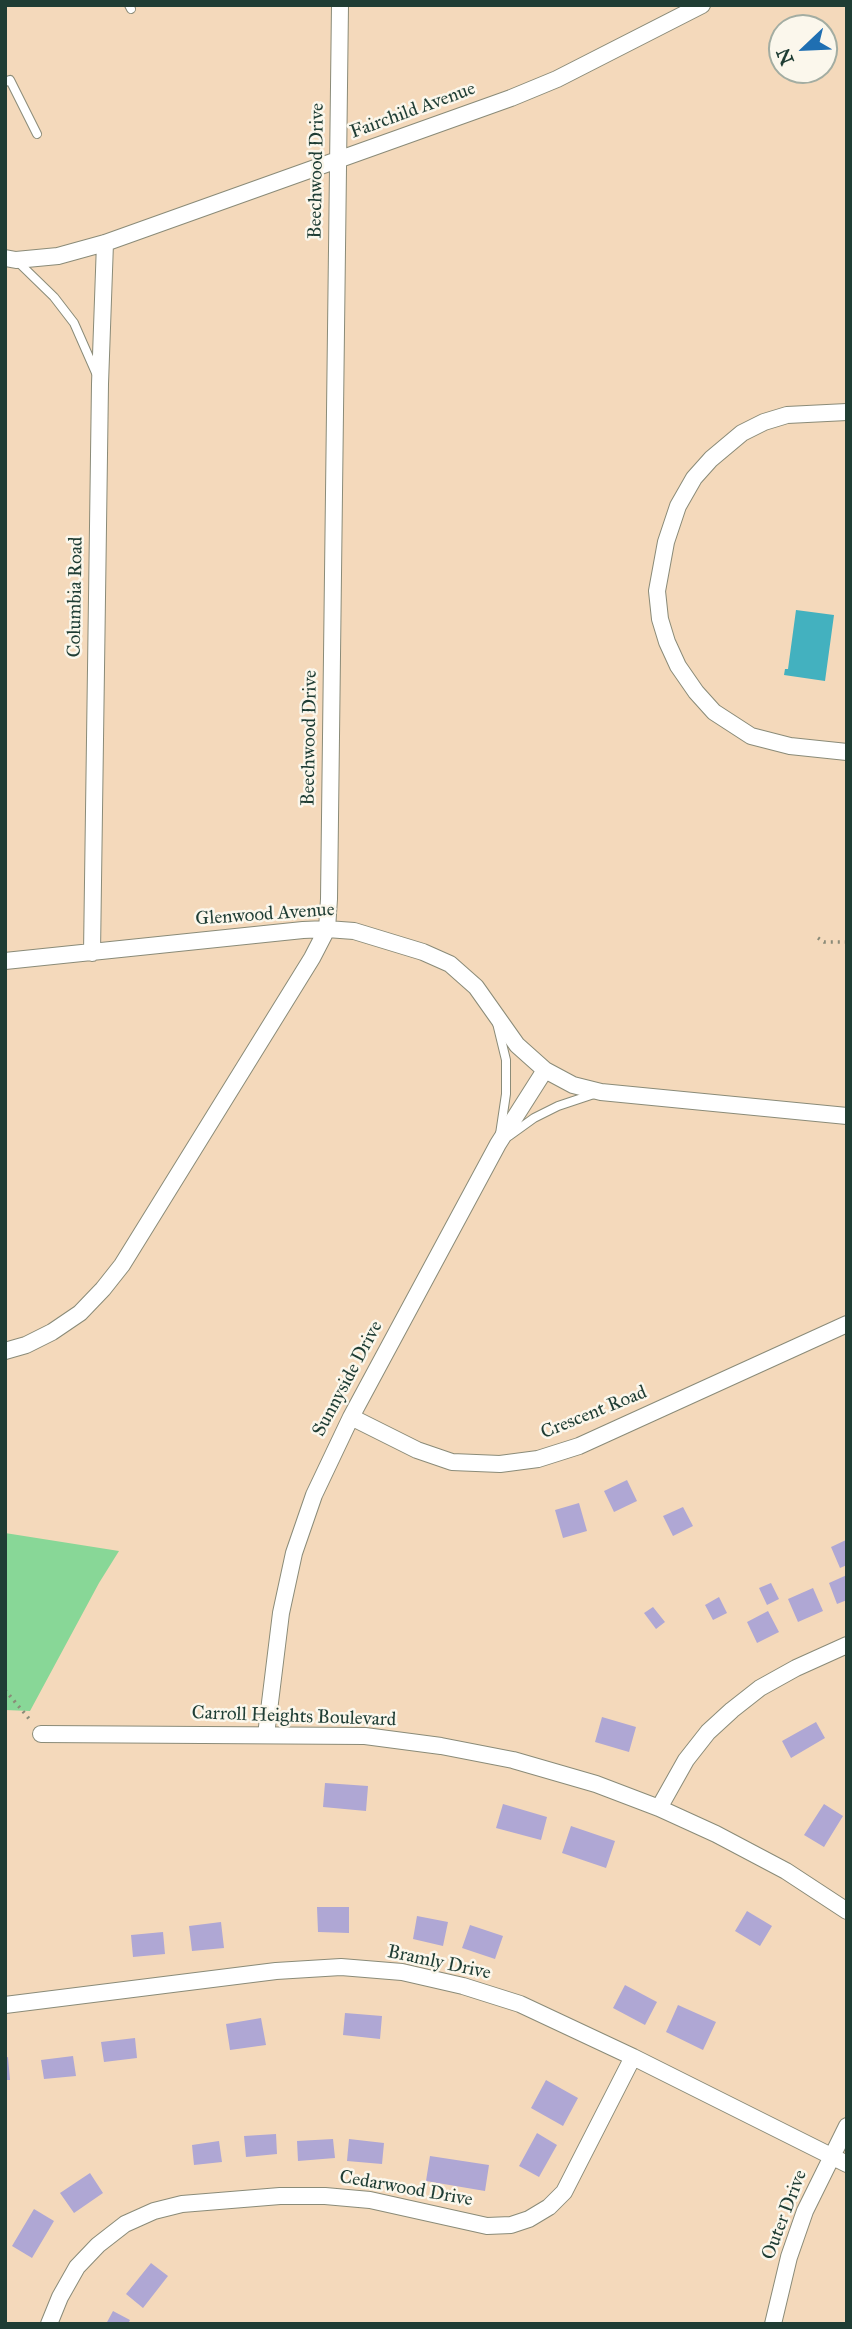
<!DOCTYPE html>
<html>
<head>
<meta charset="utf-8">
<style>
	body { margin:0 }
	#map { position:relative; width:852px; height:2329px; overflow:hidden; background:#f4d9bb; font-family:"IM FELL Great Primer",serif }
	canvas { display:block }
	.frame { position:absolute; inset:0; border:7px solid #1f3d34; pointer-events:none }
	.north { position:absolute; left:768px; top:14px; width:70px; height:70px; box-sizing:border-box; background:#fbf7ec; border:2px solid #a3ada2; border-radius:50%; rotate:247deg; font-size:19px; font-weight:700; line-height:28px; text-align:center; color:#1f3d34 }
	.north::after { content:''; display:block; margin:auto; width:24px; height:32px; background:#1f6fb2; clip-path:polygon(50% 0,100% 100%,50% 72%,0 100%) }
</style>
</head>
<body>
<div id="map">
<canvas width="852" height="2329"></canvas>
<div class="frame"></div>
<div class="north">N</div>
</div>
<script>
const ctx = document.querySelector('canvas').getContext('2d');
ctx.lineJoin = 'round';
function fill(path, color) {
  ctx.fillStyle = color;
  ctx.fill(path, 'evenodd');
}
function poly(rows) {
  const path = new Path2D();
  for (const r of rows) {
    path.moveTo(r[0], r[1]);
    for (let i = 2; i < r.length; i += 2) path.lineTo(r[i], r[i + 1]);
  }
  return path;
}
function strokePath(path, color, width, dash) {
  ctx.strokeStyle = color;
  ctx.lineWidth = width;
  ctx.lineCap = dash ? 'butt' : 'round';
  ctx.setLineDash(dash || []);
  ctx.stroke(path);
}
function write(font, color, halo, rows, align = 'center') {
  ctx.font = font + ' "IM FELL Great Primer",serif';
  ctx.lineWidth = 5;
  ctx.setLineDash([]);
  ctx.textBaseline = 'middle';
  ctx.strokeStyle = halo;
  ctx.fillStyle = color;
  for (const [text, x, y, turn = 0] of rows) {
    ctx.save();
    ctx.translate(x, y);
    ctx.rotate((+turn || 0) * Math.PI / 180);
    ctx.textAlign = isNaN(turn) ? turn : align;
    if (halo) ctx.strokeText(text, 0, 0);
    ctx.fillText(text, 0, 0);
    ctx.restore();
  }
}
const green = poly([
	[5,1533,119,1551,99,1583,30,1711,5,1710]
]);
const water = poly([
	[796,610,834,615,825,681,784,675,785,669,788,669]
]);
const building = poly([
	[627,1480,637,1501,614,1512,604,1491],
	[579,1503,587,1531,563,1538,555,1510],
	[683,1507,693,1526,673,1536,663,1516],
	[846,1540,847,1565,840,1568,831,1547],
	[847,1575,847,1600,837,1604,829,1583],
	[771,1583,779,1599,767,1605,759,1588],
	[813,1588,823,1611,798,1622,788,1599],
	[719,1597,727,1613,713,1620,705,1605],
	[653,1607,665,1622,656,1629,644,1613],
	[768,1611,779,1632,757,1643,747,1622],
	[602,1717,636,1727,629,1752,595,1742],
	[816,1722,825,1738,791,1758,782,1741],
	[325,1783,368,1786,366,1811,323,1807],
	[503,1804,547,1817,541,1840,496,1828],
	[824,1804,843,1816,824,1847,804,1835],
	[571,1826,615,1841,606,1868,562,1853],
	[317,1907,349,1907,349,1933,318,1932],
	[747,1911,772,1926,760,1946,735,1931],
	[417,1916,448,1922,443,1946,413,1939],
	[221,1922,224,1948,192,1951,189,1926],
	[470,1925,503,1936,495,1959,462,1948],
	[163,1932,165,1954,133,1957,131,1935],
	[625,1985,657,2002,645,2025,613,2008],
	[678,2005,716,2022,703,2050,666,2032],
	[345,2013,382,2016,380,2039,343,2035],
	[261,2018,266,2045,230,2050,226,2024],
	[135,2038,137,2058,104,2062,101,2042],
	[73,2056,76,2076,44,2079,41,2060],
	[8,2057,10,2080,5,2080,5,2058],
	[546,2080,578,2098,563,2126,531,2108],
	[537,2133,557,2145,539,2177,519,2166],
	[276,2134,277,2154,246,2157,244,2136],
	[333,2139,335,2158,298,2161,297,2141],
	[349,2139,384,2143,382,2164,347,2161],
	[219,2141,222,2162,194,2165,192,2145],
	[430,2156,489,2165,485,2191,426,2181],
	[90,2173,103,2193,74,2213,60,2193],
	[34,2209,54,2221,32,2258,12,2246],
	[151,2263,168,2276,143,2308,126,2294],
	[113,2311,130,2320,128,2324,106,2324]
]);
const path = poly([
	[818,938,824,942,847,942],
	[5,1690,31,1721]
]);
const service = poly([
	[129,5,131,9],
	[5,82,10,80,37,134],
	[18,262,54,297,74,323,96,373],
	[497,1023,506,1060,506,1094,500,1134],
	[509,1136,534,1118,558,1106,594,1094]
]);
const minor = poly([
	[5,258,16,260,58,256,105,243,511,98,557,79,702,5],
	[847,412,787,415,764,422,742,433,711,459,694,478,678,506,666,542,657,591,660,619,667,642,678,666,696,692,714,712,751,736,790,746,847,752],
	[92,953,100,384,105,243],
	[5,961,303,930,327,929,354,931,423,952,450,964,476,987,517,1045,545,1070,573,1085,601,1092,847,1116],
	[5,1351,26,1345,52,1332,80,1313,103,1289,122,1265,312,958,327,929,329,899,340,5],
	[351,1417,417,1450,452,1462,500,1464,538,1459,579,1446,847,1324],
	[41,1734,365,1736,441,1746,513,1760,596,1784,659,1808,716,1834,786,1871,847,1911],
	[266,1735,281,1613,294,1553,314,1495,351,1417,498,1144,545,1070],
	[659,1808,686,1760,708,1732,732,1710,760,1688,796,1668,847,1645],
	[5,2005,276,1971,341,1967,402,1972,463,1986,520,2004,633,2057,847,2164],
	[49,2324,60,2297,77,2267,98,2245,125,2224,154,2211,182,2204,280,2196,325,2196,370,2200,487,2226,511,2225,529,2219,549,2207,564,2192,633,2057],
	[773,2324,789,2257,805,2211,847,2126]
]);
const streetNames = [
	["Fairchild Avenue",413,111,-20],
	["Beechwood Drive",317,171,-89],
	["Columbia Road",76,597,-89],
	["Beechwood Drive",310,738,-89],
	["Glenwood Avenue",265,915,-4],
	["Sunnyside Drive",348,1379,-62],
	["Crescent Road",594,1413,-22],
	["Carroll Heights Boulevard",294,1717,2],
	["Bramly Drive",439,1963,12],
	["Cedarwood Drive",406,2189,10],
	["Outer Drive",785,2215,-69]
];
fill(green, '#88d797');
fill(water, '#43b1bf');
fill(building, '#afa7d4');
strokePath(service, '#8a8b78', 10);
strokePath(minor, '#8a8b78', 18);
strokePath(path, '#8a8b78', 3.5, [2, 5]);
strokePath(service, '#fff', 8);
strokePath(minor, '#fff', 16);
write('19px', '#1f3d34', '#fbf7ec', streetNames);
</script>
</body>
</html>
